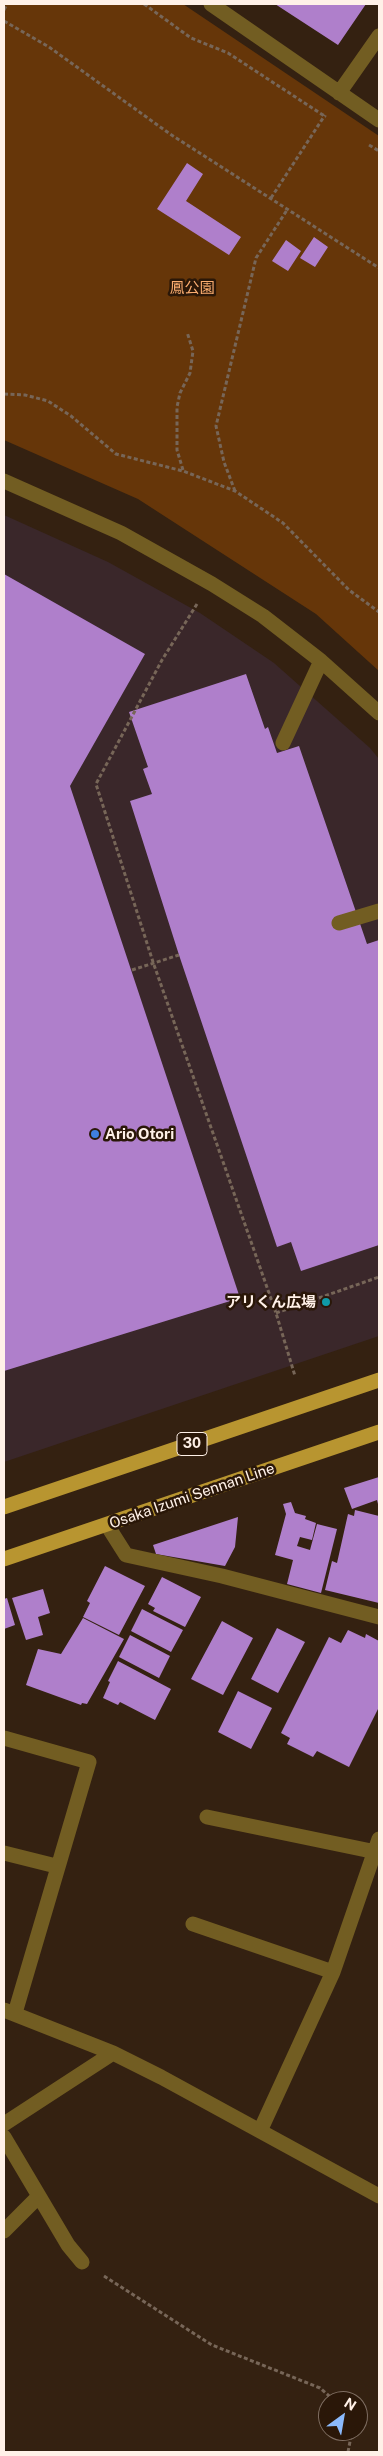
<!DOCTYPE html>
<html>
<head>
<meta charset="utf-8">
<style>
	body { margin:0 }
	#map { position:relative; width:383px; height:2456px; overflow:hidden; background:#342111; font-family:"Public Sans",sans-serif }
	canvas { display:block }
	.frame { position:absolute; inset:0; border:5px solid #fff1e8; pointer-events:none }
	.north { position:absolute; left:318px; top:2391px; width:50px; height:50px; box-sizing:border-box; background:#2a1708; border:1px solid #7f6e62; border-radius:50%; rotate:32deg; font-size:14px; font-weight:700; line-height:20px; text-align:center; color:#fff1e8 }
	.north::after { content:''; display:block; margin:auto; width:18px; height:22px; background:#8bbafc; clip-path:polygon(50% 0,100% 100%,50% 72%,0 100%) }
</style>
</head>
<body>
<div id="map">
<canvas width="383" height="2456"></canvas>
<div class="frame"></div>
<div class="north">N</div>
</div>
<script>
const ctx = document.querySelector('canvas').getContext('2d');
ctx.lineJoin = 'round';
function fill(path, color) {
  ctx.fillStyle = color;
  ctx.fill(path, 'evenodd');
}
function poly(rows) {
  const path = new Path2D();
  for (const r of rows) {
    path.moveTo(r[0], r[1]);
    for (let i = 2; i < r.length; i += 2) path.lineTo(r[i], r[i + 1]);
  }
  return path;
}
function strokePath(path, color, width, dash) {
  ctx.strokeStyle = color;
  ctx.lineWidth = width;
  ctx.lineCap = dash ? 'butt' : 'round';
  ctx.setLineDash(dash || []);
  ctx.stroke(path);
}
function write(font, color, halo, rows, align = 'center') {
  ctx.font = font + ' "Public Sans","Noto Sans JP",sans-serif';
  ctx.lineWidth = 5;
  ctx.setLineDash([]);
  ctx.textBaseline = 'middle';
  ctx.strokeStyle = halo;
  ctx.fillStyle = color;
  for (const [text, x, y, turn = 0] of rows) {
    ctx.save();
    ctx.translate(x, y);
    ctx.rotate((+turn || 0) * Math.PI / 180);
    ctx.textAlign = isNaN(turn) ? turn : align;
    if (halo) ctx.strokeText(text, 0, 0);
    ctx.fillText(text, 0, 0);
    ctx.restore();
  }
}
const commercial = poly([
	[4,515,108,562,200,613,274,663,370,748,379,759,379,1336,4,1462]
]);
const green = poly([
	[4,4,183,4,379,136,379,671,316,614,138,499,4,440]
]);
const building = poly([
	[275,4,366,4,338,45],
	[187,163,203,174,186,201,241,237,229,255,157,209],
	[314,237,328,247,315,267,300,258],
	[286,240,301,251,288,271,272,261],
	[4,574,145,654,70,786,240,1298,4,1371],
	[246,674,265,729,268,727,277,753,299,746,367,944,379,940,379,1245,301,1271,291,1242,277,1247,179,955,130,801,152,794,143,769,148,767,129,712],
	[379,1477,379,1508,377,1500,352,1509,344,1488],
	[291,1502,295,1513,306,1516,305,1519,316,1523,312,1540,300,1537,297,1546,310,1550,317,1524,337,1529,321,1593,287,1584,293,1560,275,1555,286,1514,283,1504],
	[355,1510,379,1516,379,1603,325,1590,332,1561,337,1563,348,1514,354,1516],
	[238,1517,235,1547,225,1566,156,1554,153,1545],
	[105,1566,145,1586,119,1635,83,1617,90,1603,87,1601],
	[162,1577,201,1597,185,1627,153,1611,155,1608,148,1604],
	[43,1589,50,1613,38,1617,43,1635,26,1640,12,1598],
	[7,1598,15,1625,4,1629,4,1599],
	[142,1609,183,1630,171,1652,131,1631],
	[83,1618,124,1639,87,1704,82,1703,81,1705,26,1685,38,1649,61,1654],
	[222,1621,253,1638,223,1695,191,1679],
	[277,1628,305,1642,278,1693,251,1679],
	[348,1630,365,1638,366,1634,379,1641,379,1707,349,1767,317,1751,313,1757,287,1744,290,1738,281,1733,329,1637,341,1643],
	[130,1635,170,1656,159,1678,119,1657],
	[118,1661,171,1689,155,1720,120,1702,118,1705,103,1698,110,1682,108,1681],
	[238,1691,272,1708,251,1749,218,1732]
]);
const path = poly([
	[144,4,191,38,228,53,326,117],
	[4,10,7,4],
	[4,21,49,47,170,134,379,268],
	[369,145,379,151],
	[271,198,325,115],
	[4,394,25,395,48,401,71,416,116,454,183,471,235,491,283,523,349,590,379,612],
	[183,470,177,450,177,407,180,393,190,373,193,351,187,332],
	[235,491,224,462,216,426,256,258,287,210],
	[197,604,162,660,96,784,153,962,276,1313,295,1376],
	[132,970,179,955],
	[276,1313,379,1277],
	[104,2276,212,2345,320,2388,335,2401],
	[348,2452,352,2431]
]);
const minor = poly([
	[211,4,379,120],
	[339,93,379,36],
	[4,481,121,533,212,584,263,616,321,661,379,713],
	[283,743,321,661],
	[339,923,379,911],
	[107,1525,126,1555,222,1576,379,1617],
	[4,1738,89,1762,15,2013],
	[207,1817,376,1852],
	[4,1853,56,1866],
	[193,1924,333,1972],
	[4,2010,113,2053],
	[4,2124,113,2053,161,2077,379,2196],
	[260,2131,333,1972,379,1839],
	[4,2137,68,2245,82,2262],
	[4,2231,39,2196]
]);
const major = poly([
	[4,1507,379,1380],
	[4,1559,379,1432]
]);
const markers = [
	[95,1134,5,"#3f7fe0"],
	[326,1302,5,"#0f9aa8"]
];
const shields = [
	[192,1444,30]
];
const shieldNames = [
	["30",192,1444]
];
const parkNames = [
	["鳳公園",192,288]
];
const poiNames = [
	["Ario Otori",105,1134],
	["アリくん広場",316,1302,"right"]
];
const streetNames = [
	["Osaka Izumi Sennan Line",192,1496,-19]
];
fill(commercial, '#3a272a');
fill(green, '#663609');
fill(building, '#af7fcb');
strokePath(path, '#776658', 3, [4, 2.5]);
strokePath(minor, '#725d22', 15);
strokePath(major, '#b89530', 15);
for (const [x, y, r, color] of markers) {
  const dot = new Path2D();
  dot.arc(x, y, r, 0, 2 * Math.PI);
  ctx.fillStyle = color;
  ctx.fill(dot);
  strokePath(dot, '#2a1708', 2);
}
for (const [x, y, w] of shields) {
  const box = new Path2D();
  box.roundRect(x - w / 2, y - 11.5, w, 23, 4);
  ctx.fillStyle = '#2a1708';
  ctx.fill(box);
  strokePath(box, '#fff1e8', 1);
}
write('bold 14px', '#fff1e8', null, shieldNames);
write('15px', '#fbad70', '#2a1708', parkNames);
write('bold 15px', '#fff1e8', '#2a1708', poiNames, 'left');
write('15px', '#fff1e8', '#2a1708', streetNames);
</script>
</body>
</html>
